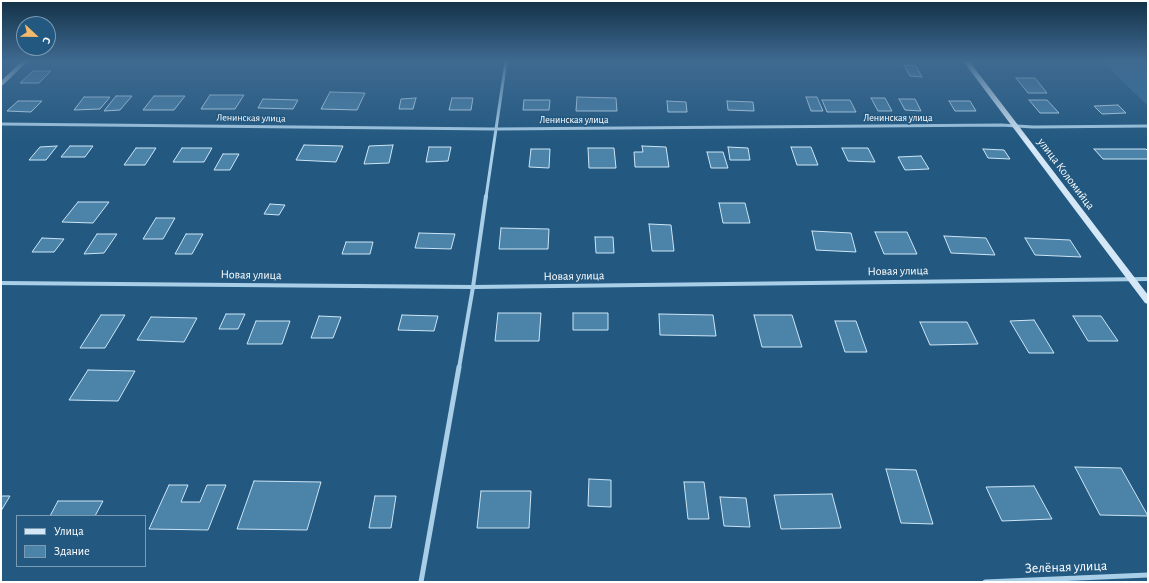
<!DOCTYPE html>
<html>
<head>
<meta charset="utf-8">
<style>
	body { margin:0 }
	#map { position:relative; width:1149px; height:583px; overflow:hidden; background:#235980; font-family:"Alegreya Sans",sans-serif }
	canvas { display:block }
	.frame { position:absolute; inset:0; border:2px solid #fff; pointer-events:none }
	.legend { position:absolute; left:16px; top:515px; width:130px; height:52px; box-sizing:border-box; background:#235980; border:1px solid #7b9bb3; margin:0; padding:5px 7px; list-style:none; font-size:12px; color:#fff }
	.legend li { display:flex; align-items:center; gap:8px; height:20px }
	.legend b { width:20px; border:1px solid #7b9bb3 }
	.north { position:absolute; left:16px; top:16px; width:40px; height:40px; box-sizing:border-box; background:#235980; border:1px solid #7b9bb3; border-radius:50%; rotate:112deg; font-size:11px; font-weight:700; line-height:16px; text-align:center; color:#fff }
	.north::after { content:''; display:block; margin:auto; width:14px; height:18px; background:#f2b86c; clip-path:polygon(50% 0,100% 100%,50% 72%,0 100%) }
</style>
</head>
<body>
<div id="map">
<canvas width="1149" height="583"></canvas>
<div class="frame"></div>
<ul class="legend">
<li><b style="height:5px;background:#d3e7f6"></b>Улица</li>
<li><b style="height:11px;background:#4b83a9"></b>Здание</li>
</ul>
<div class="north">С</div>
</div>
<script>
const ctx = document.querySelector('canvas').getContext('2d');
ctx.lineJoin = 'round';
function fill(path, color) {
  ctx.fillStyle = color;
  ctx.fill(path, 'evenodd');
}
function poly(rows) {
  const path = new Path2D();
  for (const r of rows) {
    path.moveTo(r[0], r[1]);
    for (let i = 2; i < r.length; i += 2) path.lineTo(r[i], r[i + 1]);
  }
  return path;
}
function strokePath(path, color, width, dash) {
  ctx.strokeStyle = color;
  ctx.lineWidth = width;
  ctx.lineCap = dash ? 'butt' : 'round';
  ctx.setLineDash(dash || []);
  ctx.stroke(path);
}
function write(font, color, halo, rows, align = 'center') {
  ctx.font = font + ' "Alegreya Sans",sans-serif';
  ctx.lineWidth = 3.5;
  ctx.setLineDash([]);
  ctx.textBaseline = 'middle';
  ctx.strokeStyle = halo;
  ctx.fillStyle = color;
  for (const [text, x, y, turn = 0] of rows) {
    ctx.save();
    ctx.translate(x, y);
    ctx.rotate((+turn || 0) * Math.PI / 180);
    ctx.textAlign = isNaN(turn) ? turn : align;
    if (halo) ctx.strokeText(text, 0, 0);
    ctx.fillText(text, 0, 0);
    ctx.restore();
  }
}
const green = poly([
	[1102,61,1148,61,1148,106,1111,70]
]);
const building = poly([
	[904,65,916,66,922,77,910,76,904,65],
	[33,71,51,71,39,83,20,83,33,71],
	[1016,78,1035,78,1047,93,1028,93,1016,78],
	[330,92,365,93,357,110,321,109,330,92],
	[210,95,244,95,235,109,201,109,210,95],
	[116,96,132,96,120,110,104,111,116,96],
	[154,96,185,96,174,110,143,110,154,96],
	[84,97,110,97,100,109,74,110,84,97],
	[577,97,616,98,617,111,576,111,577,97],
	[806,97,817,97,823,111,811,111,806,97],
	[416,98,413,109,399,109,401,99,416,98],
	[452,98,473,98,471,110,449,110,452,98],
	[871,98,885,98,892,111,878,111,871,98],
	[263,99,298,100,293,109,258,108,263,99],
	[899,99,915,99,921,111,905,110,899,99],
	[524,100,550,100,549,110,523,110,524,100],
	[822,100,850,100,856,112,827,112,822,100],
	[1029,100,1047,100,1059,113,1040,113,1029,100],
	[18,101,42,101,31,112,7,111,18,101],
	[667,101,686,102,687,112,668,112,667,101],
	[727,101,753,102,754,111,728,110,727,101],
	[949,101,970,101,976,111,955,111,949,101],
	[1118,105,1126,113,1102,114,1094,106,1118,105],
	[304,145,343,146,336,162,296,160,304,145],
	[393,145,389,163,364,164,369,146,393,145],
	[57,146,46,160,29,160,40,147,57,146],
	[70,146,93,146,85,157,61,157,70,146],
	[642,146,666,147,669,167,635,167,634,152,643,152,642,146],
	[429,147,451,147,448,161,426,162,429,147],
	[728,147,748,148,750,160,730,160,728,147],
	[791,147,811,147,818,165,797,165,791,147],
	[136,148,156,148,145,165,124,165,136,148],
	[182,148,212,148,204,162,173,162,182,148],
	[588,148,614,148,616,168,589,168,588,148],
	[842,148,868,148,875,162,848,161,842,148],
	[531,149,550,149,549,168,529,167,531,149],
	[983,149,1004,150,1010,159,988,158,983,149],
	[1094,149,1146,149,1148,151,1148,159,1103,159,1094,149],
	[707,152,723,152,728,168,711,168,707,152],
	[223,154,239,154,230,170,214,170,223,154],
	[921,156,929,169,905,170,898,157,921,156],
	[78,202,109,202,93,223,62,222,78,202],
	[719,203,745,203,750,223,723,223,719,203],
	[270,204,285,205,279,215,264,214,270,204],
	[156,218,175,218,163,239,143,239,156,218],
	[649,224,671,225,674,251,652,251,649,224],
	[501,228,549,229,548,249,499,249,501,228],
	[812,231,851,233,856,252,816,250,812,231],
	[875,232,907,232,917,254,884,254,875,232],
	[419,233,455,234,451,249,415,248,419,233],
	[97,234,117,234,104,253,84,254,97,234],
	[186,234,203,234,192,254,175,254,186,234],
	[944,236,986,238,995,255,951,253,944,236],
	[595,237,613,237,614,253,596,253,595,237],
	[42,238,64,239,54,252,32,252,42,238],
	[1025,238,1070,240,1081,257,1035,255,1025,238],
	[346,242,373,242,370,254,342,254,346,242],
	[498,313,541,313,539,341,495,341,498,313],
	[573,313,608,313,608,330,573,330,573,313],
	[226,314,245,314,238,329,219,329,226,314],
	[659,314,713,315,716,336,660,335,659,314],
	[101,315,125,315,105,348,80,348,101,315],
	[402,315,438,316,434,331,398,330,402,315],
	[754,315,792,315,802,347,762,347,754,315],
	[319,316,341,317,333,338,311,338,319,316],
	[1073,316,1101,316,1118,341,1088,341,1073,316],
	[151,317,197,318,184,342,137,340,151,317],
	[1034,320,1054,353,1029,353,1010,321,1034,320],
	[256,321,290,321,282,344,247,344,256,321],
	[835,321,856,321,867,352,845,352,835,321],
	[920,322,967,322,978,344,930,345,920,322],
	[88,370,135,371,118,401,69,400,88,370],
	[1075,467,1121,468,1148,516,1100,515,1075,467],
	[886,469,916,470,933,524,901,523,886,469],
	[589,479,611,480,611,507,588,506,589,479],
	[254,481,321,482,307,530,237,529,254,481],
	[684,482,704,482,709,519,688,519,684,482],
	[169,485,188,485,181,502,200,502,207,485,226,485,208,530,149,529,169,485],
	[1034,486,1052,519,1002,521,986,487,1034,486],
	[481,491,531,491,529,528,477,528,481,491],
	[832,494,841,528,781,529,774,495,832,494],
	[1,496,10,496,1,511,1,496],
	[375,496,396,496,391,528,369,528,375,496],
	[720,497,746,498,750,527,724,526,720,497],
	[58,501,103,501,95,516,50,516,58,501]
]);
const streetFar2 = poly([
	[1,124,495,129,1001,125,1033,127,1148,126],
	[486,197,506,61]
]);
const streetFar1 = poly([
	[1,283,473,287,1148,279],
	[459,368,473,287,486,196]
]);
const street = poly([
	[421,582,459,367],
	[985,582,1148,575]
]);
const secondary = poly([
	[22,61,28,61,3,85,1,86,1,81,22,61],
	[963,61,969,61,1148,295,1148,304,1145,303,963,61]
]);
const farStreetnames = [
	["Ленинская улица",251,118,1],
	["Ленинская улица",898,118],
	["Ленинская улица",574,120]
];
const streetNames = [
	["улица Коломийца",1066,174,53],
	["Новая улица",898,271,-1],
	["Новая улица",251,275,1],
	["Новая улица",574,276,-1]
];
const nearStreetnames = [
	["Зелёная улица",1066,567,-2]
];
fill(green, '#33729c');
fill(building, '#4b83a9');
strokePath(building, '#cde5f5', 1);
strokePath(streetFar2, '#a9cee7', 3);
strokePath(streetFar1, '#a9cee7', 4);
strokePath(street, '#a9cee7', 5);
fill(secondary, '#d3e7f6');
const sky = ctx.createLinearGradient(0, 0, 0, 142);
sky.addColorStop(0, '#133146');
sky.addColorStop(0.43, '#3f6a91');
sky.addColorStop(1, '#3f6a9100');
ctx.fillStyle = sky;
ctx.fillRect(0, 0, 1149, 142);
write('10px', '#fff', '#235980', farStreetnames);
write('12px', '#fff', '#235980', streetNames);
write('14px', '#fff', '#235980', nearStreetnames);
</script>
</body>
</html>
